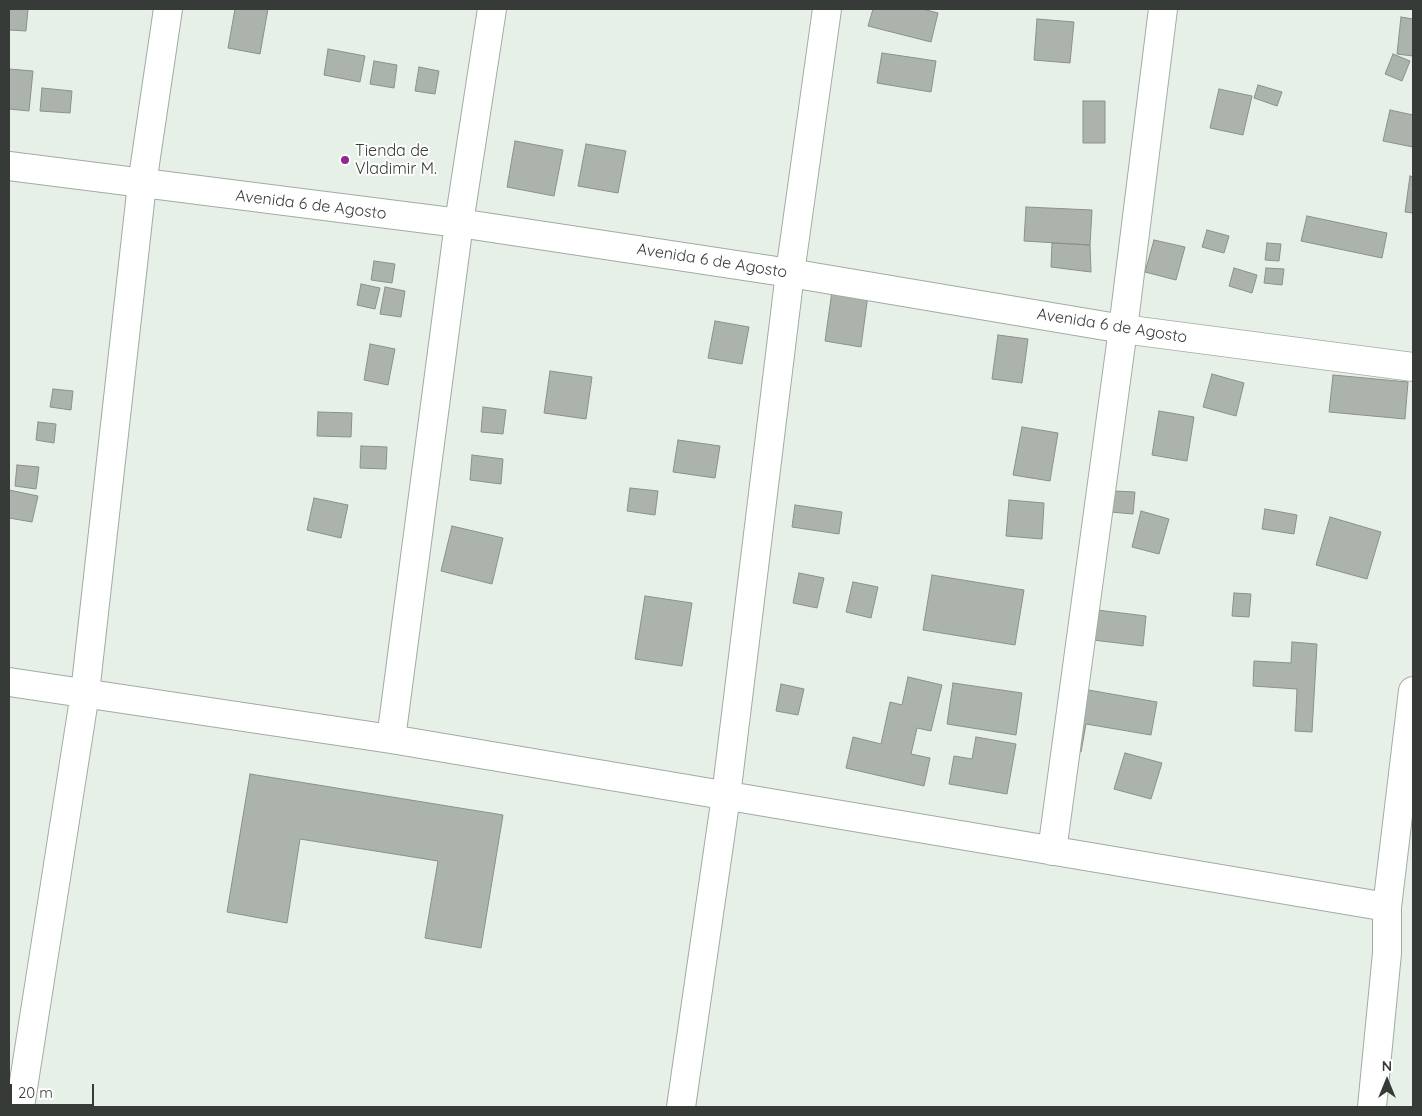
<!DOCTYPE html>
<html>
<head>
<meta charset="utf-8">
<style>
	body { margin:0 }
	#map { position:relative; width:1422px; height:1116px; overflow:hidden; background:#e7f0e7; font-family:Quicksand,sans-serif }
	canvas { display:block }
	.frame { position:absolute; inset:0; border:10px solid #373b37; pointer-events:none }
	.north { position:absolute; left:1362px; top:1056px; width:50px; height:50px; -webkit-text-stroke:4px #fff; paint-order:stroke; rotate:0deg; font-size:14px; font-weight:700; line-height:20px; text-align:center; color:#373b37 }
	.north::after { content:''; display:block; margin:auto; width:18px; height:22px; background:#373b37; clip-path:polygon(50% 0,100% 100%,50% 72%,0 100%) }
	.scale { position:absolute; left:10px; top:1084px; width:84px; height:22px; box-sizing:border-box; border:2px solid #373b37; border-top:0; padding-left:6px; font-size:15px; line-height:18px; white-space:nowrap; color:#373b37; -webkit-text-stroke:4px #fff; paint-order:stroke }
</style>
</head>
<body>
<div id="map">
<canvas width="1422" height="1116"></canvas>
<div class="frame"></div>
<div class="north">N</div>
<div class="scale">20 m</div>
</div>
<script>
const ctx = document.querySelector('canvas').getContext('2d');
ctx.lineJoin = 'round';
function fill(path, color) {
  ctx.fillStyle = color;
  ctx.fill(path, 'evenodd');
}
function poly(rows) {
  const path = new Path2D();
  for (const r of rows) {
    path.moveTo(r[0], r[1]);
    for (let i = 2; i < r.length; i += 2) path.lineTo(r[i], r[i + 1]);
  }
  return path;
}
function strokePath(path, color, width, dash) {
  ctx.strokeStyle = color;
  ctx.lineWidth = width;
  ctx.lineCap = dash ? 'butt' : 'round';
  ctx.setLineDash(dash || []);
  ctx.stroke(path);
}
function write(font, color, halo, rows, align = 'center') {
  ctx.font = font + ' Quicksand,sans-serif';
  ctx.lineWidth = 4;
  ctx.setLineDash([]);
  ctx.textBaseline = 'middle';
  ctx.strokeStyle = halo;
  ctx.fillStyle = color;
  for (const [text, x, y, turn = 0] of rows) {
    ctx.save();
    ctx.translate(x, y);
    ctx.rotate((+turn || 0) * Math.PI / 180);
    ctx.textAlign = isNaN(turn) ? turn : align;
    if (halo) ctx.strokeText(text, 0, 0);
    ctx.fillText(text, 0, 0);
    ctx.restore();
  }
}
const building = poly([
	[9,9,28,9,26,31,9,30,9,9],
	[235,9,268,9,260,54,228,48,235,9],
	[873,9,922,9,938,13,931,42,868,26,873,9],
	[1401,17,1413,19,1413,56,1397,54,1401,17],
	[1037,19,1074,22,1070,63,1034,60,1037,19],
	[328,49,365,56,360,82,324,75,328,49],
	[882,53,936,61,931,92,877,83,882,53],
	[1393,54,1410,61,1402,81,1385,74,1393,54],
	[374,61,397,65,394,88,370,84,374,61],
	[419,67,439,71,435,94,415,91,419,67],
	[9,69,33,71,29,111,9,109,9,69],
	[1258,85,1282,92,1277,106,1254,98,1258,85],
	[42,88,72,91,70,113,40,111,42,88],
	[1219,89,1252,96,1243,135,1210,128,1219,89],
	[1083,101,1105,101,1105,143,1083,143,1083,101],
	[1390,110,1413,115,1413,147,1383,141,1390,110],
	[515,141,563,150,554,196,507,187,515,141],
	[586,144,626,151,618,193,578,186,586,144],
	[1410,176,1413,177,1413,213,1405,212,1410,176],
	[1026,207,1092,210,1090,245,1024,241,1026,207],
	[1307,216,1387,233,1382,258,1301,241,1307,216],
	[1207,230,1229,236,1224,253,1202,247,1207,230],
	[1154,240,1185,247,1176,280,1145,272,1154,240],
	[1052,243,1090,245,1091,272,1051,267,1052,243],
	[1267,243,1281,244,1279,261,1265,260,1267,243],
	[374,261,395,264,392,283,371,280,374,261],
	[1234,268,1257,275,1252,293,1229,286,1234,268],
	[1266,268,1284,269,1282,285,1264,283,1266,268],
	[361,284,380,288,375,309,357,305,361,284],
	[385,287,405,291,401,317,380,314,385,287],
	[832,291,868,295,861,347,825,341,832,291],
	[715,321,749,327,742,364,708,358,715,321],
	[998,335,1028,339,1022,383,992,379,998,335],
	[370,344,395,349,388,385,364,380,370,344],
	[550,371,592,377,586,419,544,413,550,371],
	[1212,374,1244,383,1236,416,1203,407,1212,374],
	[1333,375,1408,382,1405,419,1329,412,1333,375],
	[53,389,73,391,71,410,50,407,53,389],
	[483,407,506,410,503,434,481,432,483,407],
	[1159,411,1194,417,1187,461,1152,455,1159,411],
	[318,412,352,413,351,437,317,436,318,412],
	[38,422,56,424,54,443,36,440,38,422],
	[1022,427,1058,433,1050,481,1013,475,1022,427],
	[678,440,720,446,715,478,673,472,678,440],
	[361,446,387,447,386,469,360,468,361,446],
	[472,455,503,459,501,484,470,480,472,455],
	[17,465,39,467,36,489,15,486,17,465],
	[630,488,658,491,655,515,627,511,630,488],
	[9,490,38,496,32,522,9,518,9,490],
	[1113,491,1135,492,1133,514,1111,512,1113,491],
	[314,498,348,505,341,538,307,530,314,498],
	[1009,500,1044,503,1042,539,1006,536,1009,500],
	[795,505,842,512,839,534,792,527,795,505],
	[1265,509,1297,515,1294,534,1262,529,1265,509],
	[1141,511,1169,519,1159,554,1132,547,1141,511],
	[1330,517,1381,532,1367,579,1316,565,1330,517],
	[452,526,503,538,492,584,441,571,452,526],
	[799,573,824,578,817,608,793,603,799,573],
	[932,575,1024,590,1015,645,923,630,932,575],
	[853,582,878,587,871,618,846,612,853,582],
	[1234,593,1251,594,1249,617,1232,616,1234,593],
	[645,596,692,603,682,666,635,659,645,596],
	[1097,610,1146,616,1143,646,1093,640,1097,610],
	[1292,642,1317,644,1312,732,1295,731,1297,689,1253,686,1254,661,1291,663,1292,642],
	[908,677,942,685,931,731,917,728,911,754,930,758,924,786,846,768,853,737,881,744,890,702,902,705,908,677],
	[953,683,1022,693,1016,735,947,724,953,683],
	[781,684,804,689,798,715,776,711,781,684],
	[1077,688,1157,702,1151,735,1086,724,1081,752,1066,749,1077,688],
	[976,737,1016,744,1007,794,949,784,954,756,972,759,976,737],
	[1125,753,1162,763,1151,799,1114,789,1125,753],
	[250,774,503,815,481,948,425,938,438,861,300,839,287,923,227,912,250,774]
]);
const street = poly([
	[9,682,391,739,1387,907],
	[391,739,459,223,492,9],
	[1052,851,1123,329,1163,9],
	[20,1107,85,693,142,184,168,9],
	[681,1107,726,796,790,273,827,9],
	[1372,1107,1387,953,1387,907,1413,691]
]);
const secondary = poly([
	[9,166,459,223,790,273,1123,329,1413,367]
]);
const markers = [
	[345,160,5,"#8e288e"]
];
const poiNames = [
	["Tienda de",355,151],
	["Vladimir M.",355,169]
];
const streetNames = [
	["Avenida 6 de Agosto",311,205,7],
	["Avenida 6 de Agosto",712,261,9],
	["Avenida 6 de Agosto",1112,326,9]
];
fill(building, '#abb3ac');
strokePath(building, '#89918a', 1);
strokePath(street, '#a2aba3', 30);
strokePath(secondary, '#a2aba3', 30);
strokePath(street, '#fff', 28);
strokePath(secondary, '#fff', 28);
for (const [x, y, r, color] of markers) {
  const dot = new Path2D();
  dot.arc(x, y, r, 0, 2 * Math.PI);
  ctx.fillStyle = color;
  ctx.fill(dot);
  strokePath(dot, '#fff', 2);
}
write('16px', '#373b37', '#fff', poiNames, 'left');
write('16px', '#373b37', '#fff', streetNames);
</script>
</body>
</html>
